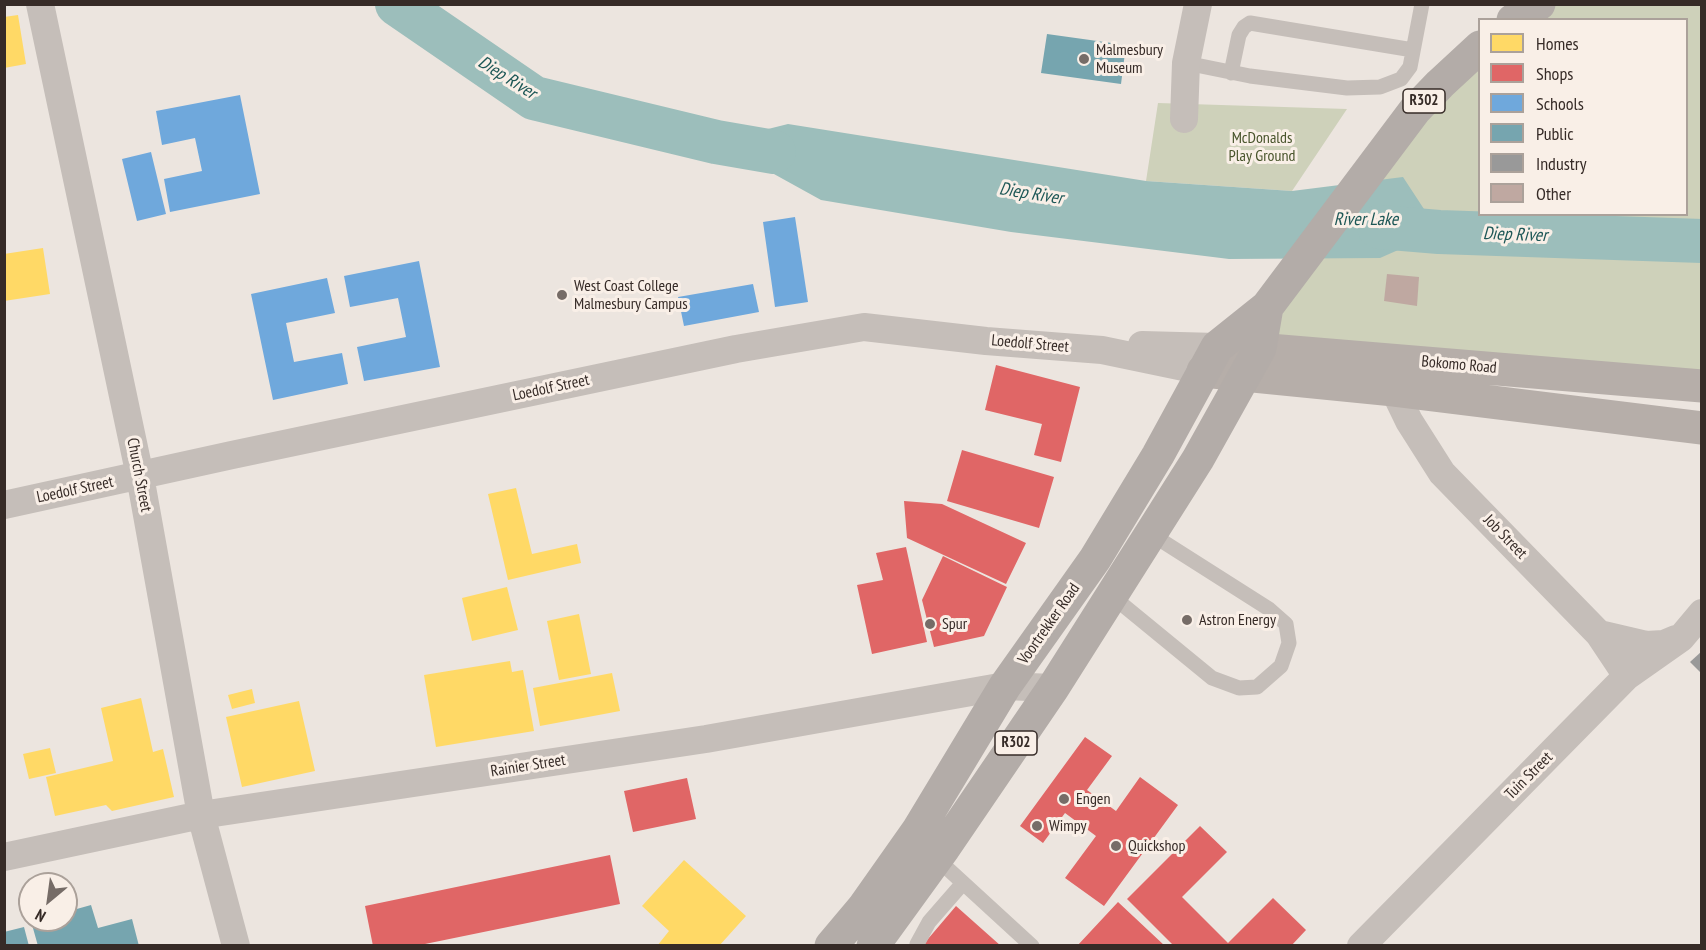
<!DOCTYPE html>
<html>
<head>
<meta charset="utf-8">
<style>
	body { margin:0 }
	#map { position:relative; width:1706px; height:950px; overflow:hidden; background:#ece5df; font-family:"PT Sans Narrow",sans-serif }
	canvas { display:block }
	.frame { position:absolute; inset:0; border:6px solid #362b27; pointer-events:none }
	.legend { position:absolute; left:1478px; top:18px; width:210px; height:198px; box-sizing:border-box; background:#f9efe7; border:2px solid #aba19a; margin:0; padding:8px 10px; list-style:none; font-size:18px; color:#362b27 }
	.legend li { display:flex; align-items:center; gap:12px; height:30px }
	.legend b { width:30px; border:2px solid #aba19a }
	.north { position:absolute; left:18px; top:872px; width:60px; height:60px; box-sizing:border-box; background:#f9efe7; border:2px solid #aba19a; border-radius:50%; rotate:209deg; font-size:16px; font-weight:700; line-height:24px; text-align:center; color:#362b27 }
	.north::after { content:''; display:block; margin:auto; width:21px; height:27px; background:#766c67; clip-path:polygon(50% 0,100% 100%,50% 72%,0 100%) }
</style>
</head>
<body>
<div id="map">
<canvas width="1706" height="950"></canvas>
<div class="frame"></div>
<ul class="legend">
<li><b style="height:16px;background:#ffd966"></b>Homes</li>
<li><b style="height:16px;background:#e06666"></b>Shops</li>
<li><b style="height:16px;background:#6fa8dc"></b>Schools</li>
<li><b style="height:16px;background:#76a5af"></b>Public</li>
<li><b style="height:16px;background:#999"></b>Industry</li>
<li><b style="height:16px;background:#bfa8a1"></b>Other</li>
</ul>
<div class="north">N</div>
</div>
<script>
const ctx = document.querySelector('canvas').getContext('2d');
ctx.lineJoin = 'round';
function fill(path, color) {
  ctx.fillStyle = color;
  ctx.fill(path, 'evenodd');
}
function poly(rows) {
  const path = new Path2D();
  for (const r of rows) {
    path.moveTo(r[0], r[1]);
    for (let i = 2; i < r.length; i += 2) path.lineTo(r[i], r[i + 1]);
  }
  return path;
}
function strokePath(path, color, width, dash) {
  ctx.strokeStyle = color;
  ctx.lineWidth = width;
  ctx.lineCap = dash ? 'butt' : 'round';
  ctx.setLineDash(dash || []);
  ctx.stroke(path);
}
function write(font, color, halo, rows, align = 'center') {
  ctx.font = font + ' "PT Sans Narrow",sans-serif';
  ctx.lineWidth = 6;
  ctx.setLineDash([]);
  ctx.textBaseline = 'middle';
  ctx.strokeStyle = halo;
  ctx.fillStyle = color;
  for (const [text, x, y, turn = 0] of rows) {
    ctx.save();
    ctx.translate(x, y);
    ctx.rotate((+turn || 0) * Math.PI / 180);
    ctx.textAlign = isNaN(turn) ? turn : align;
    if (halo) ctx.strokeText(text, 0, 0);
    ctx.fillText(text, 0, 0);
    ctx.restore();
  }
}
const green = poly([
	[1539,5,1701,5,1701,386,1260,348,1267,307,1479,47,1480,214,1686,214,1686,20,1513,19],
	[1158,103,1347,109,1292,191,1146,181]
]);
const water = poly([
	[788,124,1146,181,1292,191,1403,177,1439,232,1380,258,1229,259,1011,232,821,200,716,142]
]);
const homes = poly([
	[18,15,26,64,4,68,4,17],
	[43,248,50,294,4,301,4,254],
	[516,488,532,554,577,544,581,563,508,580,488,494],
	[507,587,518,630,472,641,462,598],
	[579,614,591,674,559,680,547,621],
	[510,661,512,672,523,670,534,731,436,747,424,675],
	[612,673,620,711,540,726,533,688],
	[252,689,255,703,232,709,228,695],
	[141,698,153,752,163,749,174,797,112,811,106,805,55,816,46,777,113,761,101,708],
	[299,701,315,771,242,787,226,717],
	[50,748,56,773,29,779,23,754],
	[684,860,746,916,719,946,657,946,669,931,642,906]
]);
const shops = poly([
	[996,365,1080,387,1061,462,1034,455,1042,424,985,410],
	[962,450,1054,477,1039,528,947,501],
	[904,501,942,504,1026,543,1006,584,907,538],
	[906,547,927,642,872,654,857,585,883,580,876,553],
	[943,556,1007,587,984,636,934,647,922,600],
	[1085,737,1112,756,1087,790,1116,811,1140,777,1178,805,1104,906,1065,878,1096,836,1065,813,1043,843,1020,826],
	[687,778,696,819,633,832,624,791],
	[1200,826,1227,852,1182,897,1228,943,1273,898,1306,930,1291,946,1174,946,1127,899],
	[610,855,620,904,425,944,426,946,373,946,365,906],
	[1118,902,1165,946,1077,946],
	[956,906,1001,946,922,946]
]);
const schools = poly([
	[240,95,260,194,170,212,164,179,202,171,195,138,162,145,156,111],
	[151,152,166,214,137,221,122,159],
	[795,217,808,302,775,307,763,222],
	[419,261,440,367,364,381,357,347,406,337,398,298,350,307,344,276],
	[327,278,335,313,286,323,294,362,342,353,348,384,273,400,251,294],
	[753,284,759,312,684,326,678,297]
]);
const public = poly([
	[1047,34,1126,45,1121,84,1041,73],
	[91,905,98,928,132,919,139,946,38,946,31,921,66,920,66,912],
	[24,927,29,946,4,946,4,932]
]);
const industry = poly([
	[1702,651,1702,674,1690,662]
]);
const river = poly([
	[397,4,534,98,716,142,774,152],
	[1379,227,1439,232,1702,241]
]);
const building = poly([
	[1387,274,1419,277,1417,306,1384,301]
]);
const service = poly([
	[1186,63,1250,76,1347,88,1380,87,1401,79,1410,67,1422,4],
	[1231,73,1239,35,1244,27,1250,23,1413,50],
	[1112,596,1212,678,1239,688,1257,687,1281,666,1289,643,1286,624,1269,609,1151,534],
	[936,858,1032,946],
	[918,946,917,944,929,922,963,883]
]);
const minor = poly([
	[40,4,140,476,201,815,236,946],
	[1184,119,1186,63,1198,4],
	[1142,345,1217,347],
	[1394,390,1409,421,1442,473,1599,634,1627,676],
	[4,505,232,455,736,349,864,327,986,341,1102,350,1203,371],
	[1599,634,1646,645,1664,644,1676,639],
	[4,857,201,815,706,739,1005,686,1053,688],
	[1361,946,1627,676,1681,638,1702,613]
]);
const secondary = poly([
	[1233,347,1702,386],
	[1203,371,1394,390,1702,428]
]);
const primary = poly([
	[1513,20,1539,4],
	[831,946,863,908,918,830,1005,686,1095,559,1158,455,1217,347,1267,307,1415,110,1440,84,1480,47],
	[873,946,944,848,1053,688,1198,459,1260,348,1267,307]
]);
const markers = [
	[1084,59,6,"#766c67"],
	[562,295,6,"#766c67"],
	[1187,620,6,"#766c67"],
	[930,624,6,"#766c67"],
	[1064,799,6,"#766c67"],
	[1037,826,6,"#766c67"],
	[1116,846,6,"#766c67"]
];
const shields = [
	[1424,101,42],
	[1016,743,42]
];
const shieldNames = [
	["R302",1424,101],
	["R302",1016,743]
];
const poiNames = [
	["Malmesbury",1096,50],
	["Museum",1096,68],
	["West Coast College",574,286],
	["Malmesbury Campus",574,304],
	["Astron Energy",1199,620],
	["Spur",942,624],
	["Engen",1076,799],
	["Wimpy",1049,826],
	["Quickshop",1128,846]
];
const parkNames = [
	["McDonalds",1262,138],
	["Play Ground",1262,156]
];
const streetNames = [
	["Loedolf Street",1030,344,5],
	["Bokomo Road",1459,365,5],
	["Loedolf Street",551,388,-12],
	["Church Street",139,475,79],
	["Loedolf Street",75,490,-12],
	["Job Street",1505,537,46],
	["Voortrekker Road",1049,624,-55],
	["Rainier Street",528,766,-9],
	["Tuin Street",1529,776,-45]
];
const waterNames = [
	["Diep River",507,78,32],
	["Diep River",1031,194,9],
	["River Lake",1366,220],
	["Diep River",1515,235,2]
];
fill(green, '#ced1ba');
fill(water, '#9cbebb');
fill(homes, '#ffd966');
fill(shops, '#e06666');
fill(schools, '#6fa8dc');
fill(public, '#76a5af');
fill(industry, '#999');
strokePath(river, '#9cbebb', 44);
fill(building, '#bfa8a1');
strokePath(service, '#c5beb9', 15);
strokePath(minor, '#c5beb9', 28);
strokePath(secondary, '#b6aea9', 33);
strokePath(primary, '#b3aca8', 33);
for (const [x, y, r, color] of markers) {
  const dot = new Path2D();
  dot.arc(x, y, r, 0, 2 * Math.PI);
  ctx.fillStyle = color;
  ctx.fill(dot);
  strokePath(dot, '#f9efe7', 2);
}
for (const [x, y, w] of shields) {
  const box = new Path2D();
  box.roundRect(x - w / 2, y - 12, w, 24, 4.5);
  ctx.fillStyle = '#f9efe7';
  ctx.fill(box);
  strokePath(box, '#362b27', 1.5);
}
write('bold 15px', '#362b27', null, shieldNames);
write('16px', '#362b27', '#f9efe7', poiNames, 'left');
write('16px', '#48542b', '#f9efe7', parkNames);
write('16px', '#362b27', '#f9efe7', streetNames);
write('italic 18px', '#1d5756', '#f9efe7', waterNames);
</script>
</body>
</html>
